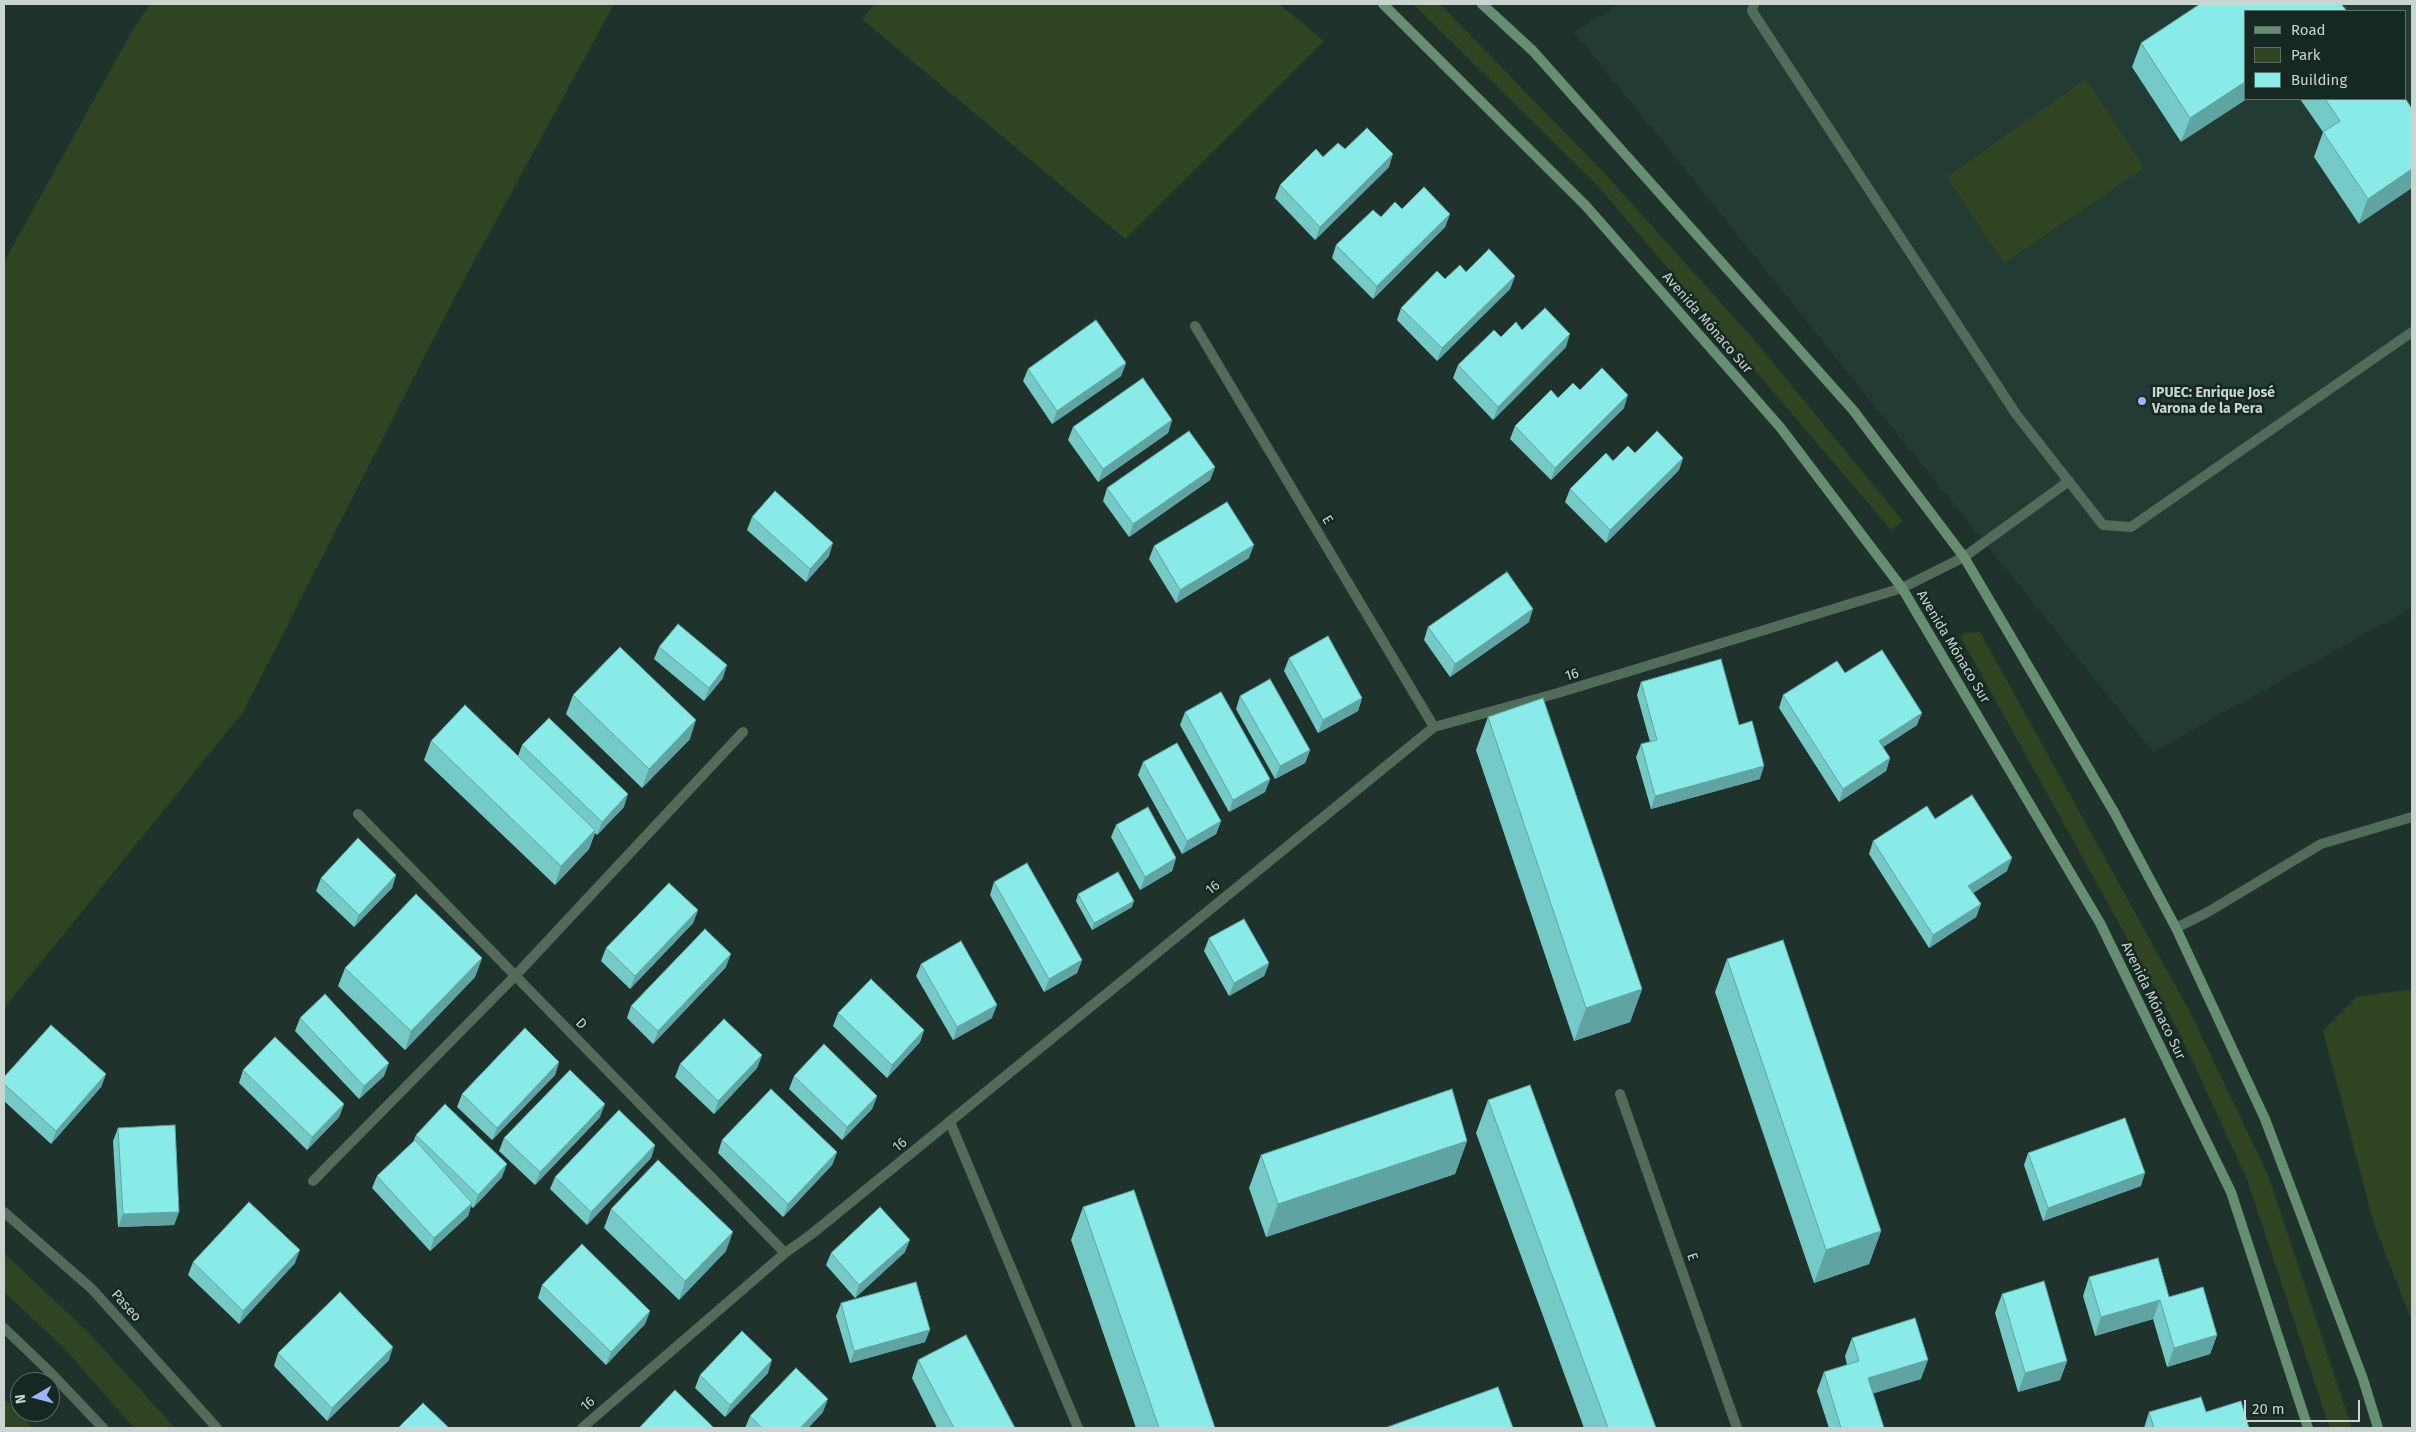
<!DOCTYPE html>
<html>
<head>
<meta charset="utf-8">
<style>
	body { margin:0 }
	#map { position:relative; width:2416px; height:1432px; overflow:hidden; background:#20322c; font-family:"Fira Sans",sans-serif }
	canvas { display:block }
	.frame { position:absolute; inset:0; border:5px solid #cad4d1; pointer-events:none }
	.legend { position:absolute; left:2244px; top:10px; width:162px; height:90px; box-sizing:border-box; background:#162822; border:1px solid #5e6d68; margin:0; padding:6px 9px; list-style:none; font-size:15px; color:#cad4d1 }
	.legend li { display:flex; align-items:center; gap:10px; height:25px }
	.legend b { width:25px; border:1px solid #5e6d68 }
	.north { position:absolute; left:10px; top:1372px; width:50px; height:50px; box-sizing:border-box; background:#162822; border:1px solid #5e6d68; border-radius:50%; rotate:262deg; font-size:14px; font-weight:700; line-height:20px; text-align:center; color:#cad4d1 }
	.north::after { content:''; display:block; margin:auto; width:18px; height:22px; background:#9cb4fd; clip-path:polygon(50% 0,100% 100%,50% 72%,0 100%) }
	.scale { position:absolute; left:2244px; top:1400px; width:116px; height:22px; box-sizing:border-box; border:2px solid #cad4d1; border-top:0; padding-left:6px; font-size:15px; line-height:18px; white-space:nowrap; color:#cad4d1; -webkit-text-stroke:4px #162822; paint-order:stroke }
</style>
</head>
<body>
<div id="map">
<canvas width="2416" height="1432"></canvas>
<div class="frame"></div>
<ul class="legend">
<li><b style="height:6px;background:#668f71"></b>Road</li>
<li><b style="height:14px;background:#304422"></b>Park</li>
<li><b style="height:14px;background:#88ebe7"></b>Building</li>
</ul>
<div class="north">N</div>
<div class="scale">20 m</div>
</div>
<script>
const ctx = document.querySelector('canvas').getContext('2d');
ctx.lineJoin = 'round';
function fill(path, color) {
  ctx.fillStyle = color;
  ctx.fill(path, 'evenodd');
}
function poly(rows) {
  const path = new Path2D();
  for (const r of rows) {
    path.moveTo(r[0], r[1]);
    for (let i = 2; i < r.length; i += 2) path.lineTo(r[i], r[i + 1]);
  }
  return path;
}
function strokePath(path, color, width, dash) {
  ctx.strokeStyle = color;
  ctx.lineWidth = width;
  ctx.lineCap = dash ? 'butt' : 'round';
  ctx.setLineDash(dash || []);
  ctx.stroke(path);
}
function write(font, color, halo, rows, align = 'center') {
  ctx.font = font + ' "Fira Sans",sans-serif';
  ctx.lineWidth = 5;
  ctx.setLineDash([]);
  ctx.textBaseline = 'middle';
  ctx.strokeStyle = halo;
  ctx.fillStyle = color;
  for (const [text, x, y, turn = 0] of rows) {
    ctx.save();
    ctx.translate(x, y);
    ctx.rotate((+turn || 0) * Math.PI / 180);
    ctx.textAlign = isNaN(turn) ? turn : align;
    if (halo) ctx.strokeText(text, 0, 0);
    ctx.fillText(text, 0, 0);
    ctx.restore();
  }
}
const built = poly([
	[1619,4,2412,4,2412,608,2153,752,1574,32],
	[2245,11,2405,11,2405,99,2245,99]
]);
const green = poly([
	[150,4,614,4,460,287,243,712,4,1008,4,262,131,33],
	[875,4,1279,4,1324,41,1125,239,862,19],
	[1413,4,1440,4,1608,177,1755,341,1903,521,1891,530,1597,185],
	[2086,79,2144,168,2004,263,1947,177],
	[1980,632,2191,1014,2268,1175,2352,1428,2330,1428,2247,1179,2178,1030,1961,638,1964,633],
	[2412,989,2412,1322,2374,1224,2323,1031,2357,997],
	[4,1253,89,1333,175,1428,134,1428,64,1348,4,1292],
	[4,1398,33,1428,4,1428]
]);
const service = poly([
	[1754,4,1752,11,2016,414,2103,525,2131,527,2412,332],
	[1964,557,2069,481],
	[2176,928,2208,912,2321,844,2412,817]
]);
const minor = poly([
	[1195,326,1434,727],
	[358,814,785,1253],
	[1620,1094,1737,1428],
	[950,1122,1078,1428],
	[313,1181,515,976,743,732],
	[582,1428,785,1253,813,1233,1434,727,1558,693,1902,588,1964,557]
]);
const tertiary = poly([
	[4,1212,92,1289,217,1428],
	[4,1328,49,1371,103,1428]
]);
const secondary = poly([
	[1383,4,1586,206,1780,427,1902,588,2100,923,2231,1192,2308,1428],
	[1482,4,1533,51,1853,410,1964,557,2114,812,2176,928,2265,1119,2363,1379,2378,1428]
]);
const wall = poly([
	[2245,11,2181,142,2132,67,2141,43],
	[2300,99,2405,99,2359,224,2314,157,2323,132],
	[1345,149,1389,167,1315,240,1275,198,1280,185],
	[1402,209,1450,214,1445,227,1373,299,1332,258,1336,245,1381,217],
	[1466,272,1515,276,1510,289,1437,361,1397,320,1401,308,1445,279],
	[1522,330,1566,347,1493,420,1453,378,1458,365,1501,337],
	[1126,363,1121,376,1052,424,1023,381,1028,369],
	[1580,390,1624,408,1551,480,1510,439,1515,426],
	[1172,420,1168,433,1098,482,1068,440,1073,427],
	[1635,453,1683,458,1679,470,1606,543,1565,502,1570,489,1613,461],
	[1215,467,1210,480,1129,537,1103,501,1107,488],
	[752,517,829,556,806,582,747,530],
	[1154,546,1249,558,1176,603,1149,559],
	[1529,622,1450,677,1424,640,1428,627],
	[659,647,723,678,704,701,654,659],
	[1289,658,1362,698,1358,711,1318,733,1284,671],
	[1845,673,1917,725,1883,747,1890,758,1886,771,1839,802,1779,708,1783,695],
	[1641,682,1739,725,1760,779,1651,809,1636,757,1641,744,1650,742,1637,695],
	[573,695,690,739,642,788,566,714],
	[1240,696,1310,750,1305,763,1275,779,1236,709],
	[1185,712,1270,779,1265,792,1229,812,1180,725],
	[1488,717,1642,989,1630,1022,1574,1041,1476,750],
	[431,741,518,756,522,745,624,807,597,835,595,833,589,849,555,885,424,760],
	[1143,762,1221,821,1216,834,1182,854,1138,775],
	[1935,819,2007,871,1973,893,1981,904,1976,917,1929,948,1869,854,1873,841],
	[1116,825,1176,858,1172,871,1140,890,1111,837],
	[396,875,392,888,354,927,316,891,321,878],
	[994,882,1082,960,1077,973,1044,992,990,895],
	[1078,894,1132,907,1092,930,1076,901],
	[698,910,693,923,630,989,601,961,606,948],
	[1209,938,1269,963,1264,976,1229,996,1204,951],
	[482,958,475,977,405,1050,338,986,345,968],
	[1727,959,1881,1231,1869,1264,1814,1283,1715,992],
	[921,964,992,1018,953,1040,916,976],
	[726,967,653,1044,627,1018,631,1006],
	[838,1013,924,1030,920,1042,887,1078,833,1026],
	[300,1018,384,1076,359,1099,295,1031],
	[762,1055,757,1068,714,1114,675,1077,680,1064],
	[559,1062,555,1075,492,1140,457,1107,462,1094],
	[243,1070,344,1104,339,1117,307,1150,239,1083],
	[106,1074,101,1087,51,1144,4,1101,4,1077],
	[794,1076,877,1096,872,1109,842,1140,789,1089],
	[1488,1100,1656,1428,1584,1428,1476,1133],
	[600,1117,535,1185,499,1151,504,1138],
	[118,1128,179,1212,174,1225,118,1227,113,1141],
	[416,1135,502,1177,473,1208,471,1206,468,1216,430,1251,372,1188,377,1176,413,1142],
	[722,1140,837,1152,832,1165,783,1217,718,1153],
	[1467,1141,1455,1174,1266,1237,1249,1188,1261,1155],
	[655,1145,651,1158,587,1225,550,1189,555,1177],
	[2028,1153,2141,1186,2043,1221,2024,1165],
	[1083,1207,1215,1428,1136,1428,1071,1240],
	[611,1209,726,1251,679,1300,604,1228],
	[905,1252,855,1298,826,1265,831,1253],
	[193,1262,295,1263,239,1324,188,1275],
	[2089,1277,2169,1297,2217,1335,2210,1354,2167,1367,2153,1319,2095,1336,2083,1296],
	[542,1285,650,1311,645,1324,606,1365,538,1298],
	[2002,1294,2067,1361,2060,1380,2018,1392,1995,1313],
	[841,1303,925,1342,850,1363,836,1316],
	[1852,1338,1921,1379,1873,1393,1884,1428,1829,1428,1817,1391,1824,1372,1847,1365,1845,1356],
	[278,1353,389,1360,327,1421,274,1366],
	[918,1360,1015,1428,937,1428,912,1378],
	[768,1373,725,1417,695,1388,700,1375],
	[823,1412,808,1428,745,1428,750,1416],
	[2149,1412,2206,1412,2249,1428,2144,1428]
]);
const shadedWall = poly([
	[2245,82,2245,99,2247,99,2181,142,2190,118],
	[1393,154,1389,167,1315,240,1320,227],
	[2412,169,2412,188,2359,224,2368,199],
	[1450,214,1445,227,1373,299,1377,286],
	[1515,276,1510,289,1437,361,1442,348],
	[1570,334,1566,347,1493,420,1498,407],
	[1126,363,1121,376,1052,424,1057,411],
	[1628,395,1624,408,1551,480,1555,468],
	[1172,420,1168,433,1098,482,1103,469],
	[1683,458,1679,470,1606,543,1610,530],
	[1215,467,1210,480,1129,537,1133,524],
	[833,543,829,556,806,582,810,569],
	[1254,545,1249,558,1176,603,1180,590],
	[1533,609,1529,622,1450,677,1455,664],
	[727,665,723,678,704,701,709,688],
	[1362,698,1358,711,1318,733,1323,720],
	[1922,713,1917,725,1874,753,1879,741],
	[696,720,690,739,642,788,649,769],
	[1310,750,1305,763,1275,779,1280,766],
	[1890,758,1886,771,1839,802,1843,789],
	[1764,766,1760,779,1651,809,1655,796],
	[1270,779,1265,792,1229,812,1233,800],
	[628,794,624,807,597,835,602,822],
	[1221,821,1216,834,1182,854,1187,841],
	[595,830,589,849,555,885,561,866],
	[1176,858,1172,871,1140,890,1145,877],
	[2012,858,2007,871,1964,899,1968,886],
	[396,875,392,888,354,927,359,915],
	[1134,901,1132,907,1092,930,1094,923],
	[1981,904,1976,917,1929,948,1933,935],
	[698,910,693,923,630,989,635,976],
	[731,954,726,967,653,1044,658,1031],
	[482,958,475,977,405,1050,411,1031],
	[1082,960,1077,973,1044,992,1049,979],
	[1269,963,1264,976,1229,996,1234,983],
	[1642,989,1630,1022,1574,1041,1586,1008],
	[997,1005,992,1018,953,1040,957,1027],
	[924,1030,920,1042,887,1078,892,1065],
	[762,1055,757,1068,714,1114,718,1101],
	[559,1062,555,1075,492,1140,497,1128],
	[389,1063,384,1076,359,1099,364,1086],
	[106,1074,101,1087,51,1144,56,1131],
	[877,1096,872,1109,842,1140,847,1127],
	[344,1104,339,1117,307,1150,312,1137],
	[605,1104,600,1117,535,1185,540,1172],
	[1467,1141,1455,1174,1266,1237,1278,1204],
	[655,1145,651,1158,587,1225,591,1212],
	[837,1152,832,1165,783,1217,788,1204],
	[507,1164,502,1177,473,1208,478,1195],
	[2145,1173,2141,1186,2043,1221,2048,1208],
	[472,1203,468,1216,430,1251,434,1238],
	[179,1212,174,1225,118,1227,123,1214],
	[1881,1231,1869,1264,1814,1283,1826,1250],
	[733,1232,726,1251,679,1300,685,1281],
	[910,1240,905,1252,855,1298,859,1285],
	[300,1250,295,1263,239,1324,243,1311],
	[2160,1300,2153,1319,2095,1336,2101,1317],
	[650,1311,645,1324,606,1365,611,1352],
	[930,1330,925,1342,850,1363,854,1351],
	[2217,1335,2210,1354,2167,1367,2174,1348],
	[393,1347,389,1360,327,1421,332,1408],
	[772,1360,768,1373,725,1417,730,1405],
	[1928,1360,1921,1379,1862,1397,1868,1378],
	[2067,1361,2060,1380,2018,1392,2025,1373],
	[828,1399,823,1412,808,1428,800,1428]
]);
const building = poly([
	[2200,4,2341,4,2347,11,2245,11,2245,82,2190,118,2141,43,2200,4],
	[2405,98,2412,109,2412,169,2368,199,2323,132,2340,121,2325,99,2405,99,2405,98],
	[1367,128,1393,154,1320,227,1280,185,1316,149,1323,157,1338,143,1345,149,1367,128],
	[1424,187,1450,214,1377,286,1336,245,1373,210,1381,217,1395,202,1402,209,1424,187],
	[1489,249,1515,276,1442,348,1401,308,1437,271,1445,279,1460,265,1466,272,1489,249],
	[1545,308,1570,334,1498,407,1458,365,1494,330,1501,337,1516,322,1522,330,1545,308],
	[1096,320,1126,363,1057,411,1028,369,1096,320],
	[1602,368,1628,395,1555,468,1515,426,1551,390,1558,398,1573,383,1580,390,1602,368],
	[1143,378,1172,420,1103,469,1073,427,1143,378],
	[1189,431,1215,467,1133,524,1107,488,1189,431],
	[1657,431,1683,458,1610,530,1570,489,1606,453,1613,461,1628,446,1635,453,1657,431],
	[775,491,833,543,810,569,752,517,775,491],
	[1227,502,1254,545,1180,590,1154,546,1227,502],
	[1507,572,1533,609,1455,664,1428,627,1507,572],
	[678,624,727,665,709,688,659,647,678,624],
	[1328,636,1362,698,1323,720,1289,658,1328,636],
	[620,647,696,720,649,769,573,695,620,647],
	[1882,650,1922,713,1879,741,1890,758,1843,789,1783,695,1837,661,1845,673,1882,650],
	[1721,659,1739,725,1752,721,1764,766,1655,796,1641,744,1657,740,1641,682,1721,659],
	[1270,679,1310,750,1280,766,1240,696,1270,679],
	[1221,692,1270,779,1233,800,1185,712,1221,692],
	[1543,698,1642,989,1586,1008,1488,717,1543,698],
	[465,705,595,830,561,866,431,741,465,705],
	[549,718,628,794,602,822,522,745,549,718],
	[1177,743,1221,821,1187,841,1143,762,1177,743],
	[1972,795,2012,858,1968,886,1981,904,1933,935,1873,841,1927,806,1935,819,1972,795],
	[1148,807,1176,858,1145,877,1116,825,1148,807],
	[358,838,396,875,359,915,321,878,358,838],
	[1027,863,1082,960,1049,979,994,882,1027,863],
	[1118,872,1134,901,1094,923,1078,894,1118,872],
	[669,883,698,910,635,976,606,948,669,883],
	[416,894,482,958,411,1031,345,968,416,894],
	[1244,919,1269,963,1234,983,1209,938,1244,919],
	[705,929,731,954,658,1031,631,1006,705,929],
	[1783,940,1881,1231,1826,1250,1727,959,1783,940],
	[961,941,997,1005,957,1027,921,964,961,941],
	[871,979,924,1030,892,1065,838,1013,871,979],
	[325,994,389,1063,364,1086,300,1018,325,994],
	[724,1019,762,1055,718,1101,680,1064,724,1019],
	[51,1025,106,1074,56,1131,4,1084,4,1077,51,1025],
	[525,1028,559,1062,497,1128,462,1094,525,1028],
	[275,1037,344,1104,312,1137,243,1070,275,1037],
	[824,1044,877,1096,847,1127,794,1076,824,1044],
	[570,1070,605,1104,540,1172,504,1138,570,1070],
	[1530,1085,1656,1428,1608,1428,1488,1100,1530,1085],
	[771,1089,837,1152,788,1204,722,1140,771,1089],
	[1452,1089,1467,1141,1278,1204,1261,1155,1452,1089],
	[445,1104,507,1164,478,1195,416,1135,445,1104],
	[619,1110,655,1145,591,1212,555,1177,619,1110],
	[2125,1118,2145,1173,2048,1208,2028,1153,2125,1118],
	[175,1125,179,1212,123,1214,118,1128,175,1125],
	[415,1140,472,1203,434,1238,377,1176,415,1140],
	[658,1160,733,1232,685,1281,611,1209,658,1160],
	[1134,1190,1215,1428,1159,1428,1083,1207,1134,1190],
	[249,1202,300,1250,243,1311,193,1262,249,1202],
	[880,1207,910,1240,859,1285,831,1253,880,1207],
	[582,1244,650,1311,611,1352,542,1285,582,1244],
	[2158,1258,2169,1297,2203,1287,2217,1335,2174,1348,2160,1300,2101,1317,2089,1277,2158,1258],
	[2044,1281,2067,1361,2025,1373,2002,1294,2044,1281],
	[916,1282,930,1330,854,1351,841,1303,916,1282],
	[340,1292,393,1347,332,1408,278,1353,340,1292],
	[1915,1318,1928,1360,1868,1378,1884,1428,1841,1428,1824,1372,1859,1361,1852,1338,1915,1318],
	[742,1331,772,1360,730,1405,700,1375,742,1331],
	[966,1335,1015,1428,954,1428,918,1360,966,1335],
	[796,1368,828,1399,800,1428,762,1428,750,1416,796,1368],
	[1498,1387,1513,1428,1385,1428,1498,1387],
	[675,1390,714,1428,639,1428,675,1390],
	[2201,1397,2206,1412,2241,1401,2249,1428,2154,1428,2149,1412,2201,1397],
	[423,1403,449,1428,398,1428,423,1403]
]);
const markers = [
	[2142,401,5,"#9cb4fd"]
];
const streetNames = [
	["Avenida Mónaco Sur",1707,323,49],
	["E",1327,520,59],
	["Avenida Mónaco Sur",1953,647,59],
	["16",1572,675,-17],
	["16",1213,888,-40],
	["Avenida Mónaco Sur",2153,1001,64],
	["D",581,1024,46],
	["16",900,1145,-39],
	["E",1692,1257,71],
	["Paseo",126,1306,48],
	["16",588,1404,-41]
];
const poiNames = [
	["IPUEC: Enrique José",2152,393],
	["Varona de la Pera",2152,409]
];
fill(built, '#223c34');
fill(green, '#304422');
strokePath(service, '#536c59', 10);
strokePath(minor, '#536c59', 10);
strokePath(tertiary, '#536c59', 10);
strokePath(secondary, '#668f71', 10);
fill(wall, '#75cac7');
fill(shadedWall, '#5fa4a2');
fill(building, '#88ebe7');
strokePath(building, '#5fa4a2', 1);
for (const [x, y, r, color] of markers) {
  const dot = new Path2D();
  dot.arc(x, y, r, 0, 2 * Math.PI);
  ctx.fillStyle = color;
  ctx.fill(dot);
  strokePath(dot, '#162822', 2);
}
write('14px', '#cad4d1', '#162822', streetNames);
write('bold 14px', '#cad4d1', '#162822', poiNames, 'left');
</script>
</body>
</html>
